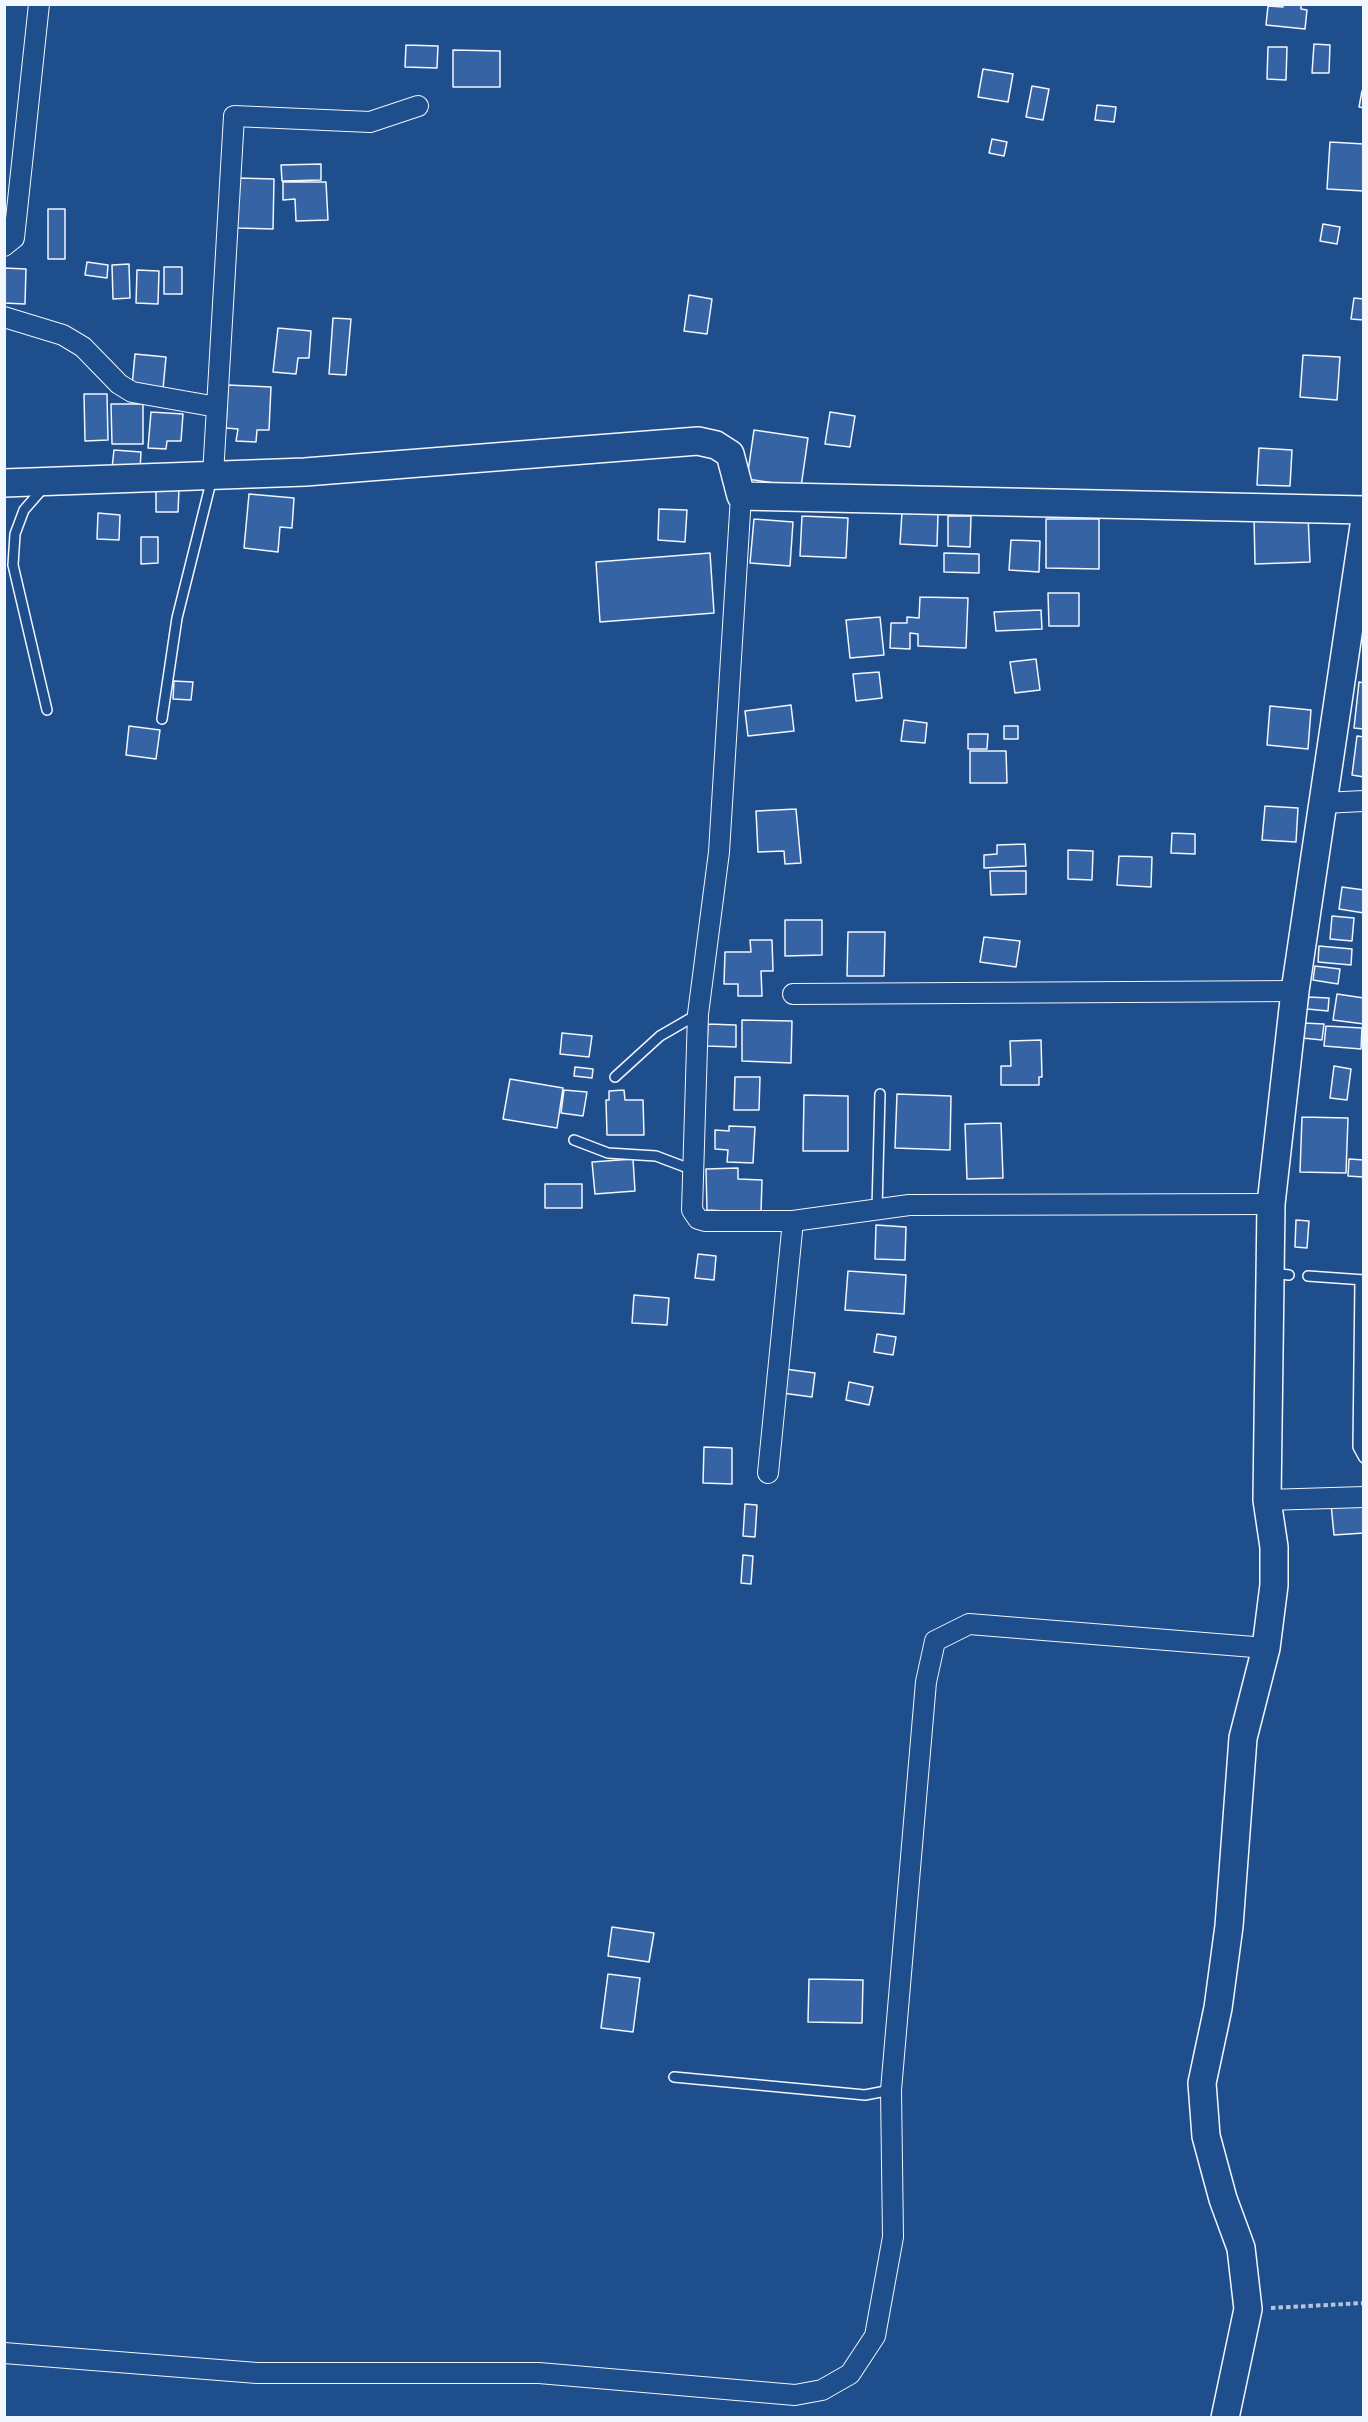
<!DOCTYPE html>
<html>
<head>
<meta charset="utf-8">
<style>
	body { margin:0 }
	#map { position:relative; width:1368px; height:2422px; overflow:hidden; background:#1f4e8c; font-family:"PT Sans Narrow",sans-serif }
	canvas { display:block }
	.frame { position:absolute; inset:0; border:6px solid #f2f6ff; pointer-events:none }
</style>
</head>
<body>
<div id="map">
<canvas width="1368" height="2422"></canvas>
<div class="frame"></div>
</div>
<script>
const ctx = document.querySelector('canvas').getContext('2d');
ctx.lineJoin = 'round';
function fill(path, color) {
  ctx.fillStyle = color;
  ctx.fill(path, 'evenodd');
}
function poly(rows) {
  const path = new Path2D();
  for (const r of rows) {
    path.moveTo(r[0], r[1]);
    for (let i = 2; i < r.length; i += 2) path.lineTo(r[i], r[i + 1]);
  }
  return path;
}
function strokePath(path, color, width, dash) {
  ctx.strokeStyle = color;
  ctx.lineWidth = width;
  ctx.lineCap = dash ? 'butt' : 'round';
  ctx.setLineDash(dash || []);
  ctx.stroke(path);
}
const building = poly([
	[1283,4,1301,4,1301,9,1307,10,1305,29,1266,25,1268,6,1283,7,1283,4],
	[1314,44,1330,45,1329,73,1312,73,1314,44],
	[406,45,438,46,437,68,405,67,406,45],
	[1268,47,1287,47,1286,80,1267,79,1268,47],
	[453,50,500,51,500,87,453,87,453,50],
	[983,69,1013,74,1008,102,978,97,983,69],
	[1032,86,1049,89,1043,120,1026,117,1032,86],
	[1362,91,1364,91,1364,108,1359,107,1362,91],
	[1097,105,1116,107,1114,122,1095,120,1097,105],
	[992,139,1007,142,1004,156,989,153,992,139],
	[1330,142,1364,144,1364,191,1327,189,1330,142],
	[321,164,321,180,282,181,281,165,321,164],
	[238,178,274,179,273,229,237,228,238,178],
	[283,182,326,182,328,220,296,221,295,199,283,200,283,182],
	[48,209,65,209,65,259,48,259,48,209],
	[1323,224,1340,227,1337,244,1320,241,1323,224],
	[87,262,108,265,107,278,85,275,87,262],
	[129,264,130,298,113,299,112,265,129,264],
	[164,267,182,267,182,294,164,294,164,267],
	[4,268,26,269,25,304,4,303,4,268],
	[137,270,159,271,158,304,136,303,137,270],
	[689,295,712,299,707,334,684,331,689,295],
	[1354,298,1364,299,1364,320,1351,319,1354,298],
	[333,318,351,319,346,375,329,374,333,318],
	[278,328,311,331,309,358,298,358,296,374,273,372,278,328],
	[135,354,166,357,163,389,132,386,135,354],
	[1303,355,1340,357,1337,400,1300,397,1303,355],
	[228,385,271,387,269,430,257,430,256,442,236,441,238,429,226,428,228,385],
	[84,394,107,394,108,440,85,441,84,394],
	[111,404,143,404,143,444,112,444,111,404],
	[151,412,183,414,181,441,167,441,166,449,148,448,151,412],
	[830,412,855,416,850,447,825,444,830,412],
	[754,430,808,438,801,487,747,479,754,430],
	[1259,448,1292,450,1290,486,1257,485,1259,448],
	[114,450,141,452,140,470,112,468,114,450],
	[156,489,179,489,178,512,156,512,156,489],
	[249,494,294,498,292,528,280,527,278,552,244,548,249,494],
	[659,509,687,510,685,542,658,540,659,509],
	[902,512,938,514,937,546,900,544,902,512],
	[98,513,120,515,119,540,97,539,98,513],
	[1308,515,1310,562,1255,564,1254,517,1308,515],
	[802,516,848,518,846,558,800,556,802,516],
	[948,516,971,516,970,547,948,546,948,516],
	[754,519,793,522,790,566,750,563,754,519],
	[1046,519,1099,519,1099,569,1046,568,1046,519],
	[141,537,158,537,158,563,141,564,141,537],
	[1011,540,1040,541,1039,572,1009,570,1011,540],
	[710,553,714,613,600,622,596,562,710,553],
	[944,553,979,554,979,573,944,572,944,553],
	[1048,593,1079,593,1079,626,1049,626,1048,593],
	[920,597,968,598,966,648,918,646,918,634,910,633,910,649,890,648,891,623,907,623,907,617,919,618,920,597],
	[1041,610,1042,629,996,631,994,612,1041,610],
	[880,617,884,655,850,658,846,620,880,617],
	[1036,659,1040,690,1015,693,1010,662,1036,659],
	[879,672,882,698,856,701,853,674,879,672],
	[174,681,193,682,191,700,173,699,174,681],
	[1359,682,1364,683,1364,729,1354,728,1359,682],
	[791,705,794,731,748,736,745,711,791,705],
	[1270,706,1311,710,1308,749,1267,745,1270,706],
	[904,720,927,723,925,743,901,741,904,720],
	[129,726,160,730,156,759,126,755,129,726],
	[1004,726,1018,726,1018,739,1004,739,1004,726],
	[968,734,988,734,987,749,968,749,968,734],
	[1357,736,1364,737,1364,777,1352,775,1357,736],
	[970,751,1006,751,1007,783,970,783,970,751],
	[1265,806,1298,808,1296,842,1262,840,1265,806],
	[796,809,801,863,785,864,784,851,758,852,756,811,796,809],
	[1172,833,1195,834,1195,854,1171,853,1172,833],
	[1025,844,1026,866,984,868,984,855,997,854,997,845,1025,844],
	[1068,850,1093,851,1092,880,1068,879,1068,850],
	[1119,856,1152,857,1151,887,1117,885,1119,856],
	[990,871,1026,871,1026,894,991,895,990,871],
	[1342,887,1364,890,1364,913,1339,909,1342,887],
	[1332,916,1354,918,1352,941,1330,939,1332,916],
	[785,920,822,920,822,955,785,956,785,920],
	[848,932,885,932,884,976,847,976,848,932],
	[984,937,1020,941,1016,967,980,962,984,937],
	[750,940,772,940,773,971,761,971,762,996,738,996,738,984,724,984,725,952,751,952,750,940],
	[1319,946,1352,949,1351,965,1318,962,1319,946],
	[1315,966,1340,969,1338,984,1313,980,1315,966],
	[1337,994,1364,998,1364,1024,1333,1020,1337,994],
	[1308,997,1329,998,1328,1011,1307,1009,1308,997],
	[742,1020,792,1021,791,1063,742,1061,742,1020],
	[1304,1023,1324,1024,1322,1040,1302,1038,1304,1023],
	[708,1024,736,1025,736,1047,707,1046,708,1024],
	[1326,1026,1362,1028,1361,1049,1324,1046,1326,1026],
	[562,1033,592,1036,589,1057,560,1054,562,1033],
	[1041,1040,1042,1077,1039,1077,1039,1085,1001,1085,1001,1066,1011,1066,1010,1041,1041,1040],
	[1334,1066,1351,1069,1347,1100,1330,1098,1334,1066],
	[575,1067,593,1069,592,1078,574,1076,575,1067],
	[735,1077,760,1077,759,1110,734,1110,735,1077],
	[510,1079,563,1088,557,1128,503,1119,510,1079],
	[564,1090,587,1092,583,1116,561,1113,564,1090],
	[624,1090,625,1100,643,1100,644,1135,607,1135,606,1100,609,1100,609,1091,624,1090],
	[897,1094,951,1096,950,1150,895,1148,897,1094],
	[804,1095,848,1096,848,1151,803,1151,804,1095],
	[1302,1117,1348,1118,1346,1173,1300,1172,1302,1117],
	[1001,1123,1003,1178,967,1179,965,1124,1001,1123],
	[729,1126,755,1127,753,1163,727,1162,728,1150,715,1149,715,1130,729,1131,729,1126],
	[633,1159,635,1191,595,1194,592,1162,633,1159],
	[1349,1159,1364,1160,1363,1177,1348,1176,1349,1159],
	[738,1168,738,1179,762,1180,761,1213,707,1210,706,1169,738,1168],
	[545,1184,582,1184,582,1208,545,1208,545,1184],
	[1296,1220,1309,1221,1307,1248,1295,1247,1296,1220],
	[876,1225,906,1227,905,1260,875,1259,876,1225],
	[698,1254,716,1256,714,1280,695,1278,698,1254],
	[848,1271,906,1275,904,1314,845,1310,848,1271],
	[634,1295,669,1298,667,1325,632,1323,634,1295],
	[877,1334,896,1337,893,1355,874,1352,877,1334],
	[785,1369,815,1373,812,1397,782,1393,785,1369],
	[849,1382,873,1387,869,1405,846,1400,849,1382],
	[704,1447,732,1448,732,1484,703,1483,704,1447],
	[1364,1501,1364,1533,1334,1535,1331,1504,1364,1501],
	[745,1504,757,1505,755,1537,743,1536,745,1504],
	[743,1555,753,1556,751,1584,741,1583,743,1555],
	[612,1927,654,1933,649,1962,608,1956,612,1927],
	[608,1974,640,1978,633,2032,601,2028,608,1974],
	[809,1979,863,1980,862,2023,808,2022,809,1979]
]);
const path = poly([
	[1271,2308,1364,2303]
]);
const lane = poly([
	[45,486,24,510,15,534,13,565,47,710],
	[162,719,177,618,212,478],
	[615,1077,660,1036,698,1014],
	[574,1140,608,1153,656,1156,693,1170],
	[877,1209,880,1094],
	[1272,1273,1289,1275],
	[1308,1276,1364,1280],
	[1360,1280,1358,1447,1364,1458],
	[674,2077,865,2095,891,2090]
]);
const street = poly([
	[4,246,14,238,39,4],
	[4,317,63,335,83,347,119,384,132,392,217,407],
	[213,475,234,116,370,122,418,106],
	[741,496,719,852,698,1014,692,1210,698,1219,705,1221,793,1221,768,1473],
	[1323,803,1364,801],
	[793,994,1295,991],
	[793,1221,909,1205,1271,1204],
	[1267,1500,1364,1497],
	[4,2353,257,2373,539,2373,795,2395,822,2390,850,2374,875,2336,893,2237,891,2090,926,1682,935,1641,969,1624,1266,1648]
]);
const secondary = poly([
	[4,483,305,472,698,441,716,445,730,454,741,496,1364,510],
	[1225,2418,1248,2309,1241,2248,1223,2199,1206,2136,1202,2083,1218,2008,1229,1926,1243,1738,1266,1648,1274,1585,1274,1547,1267,1500,1271,1204,1295,991,1364,526]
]);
fill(building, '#3563a3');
strokePath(building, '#f2f6ff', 1.5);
strokePath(lane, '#f2f6ff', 12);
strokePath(street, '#f2f6ff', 22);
strokePath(secondary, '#f2f6ff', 30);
strokePath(path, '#b3c4dc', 4, [4.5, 3]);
strokePath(lane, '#1f4e8c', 9);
strokePath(street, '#1f4e8c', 20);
strokePath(secondary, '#1f4e8c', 27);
</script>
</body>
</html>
